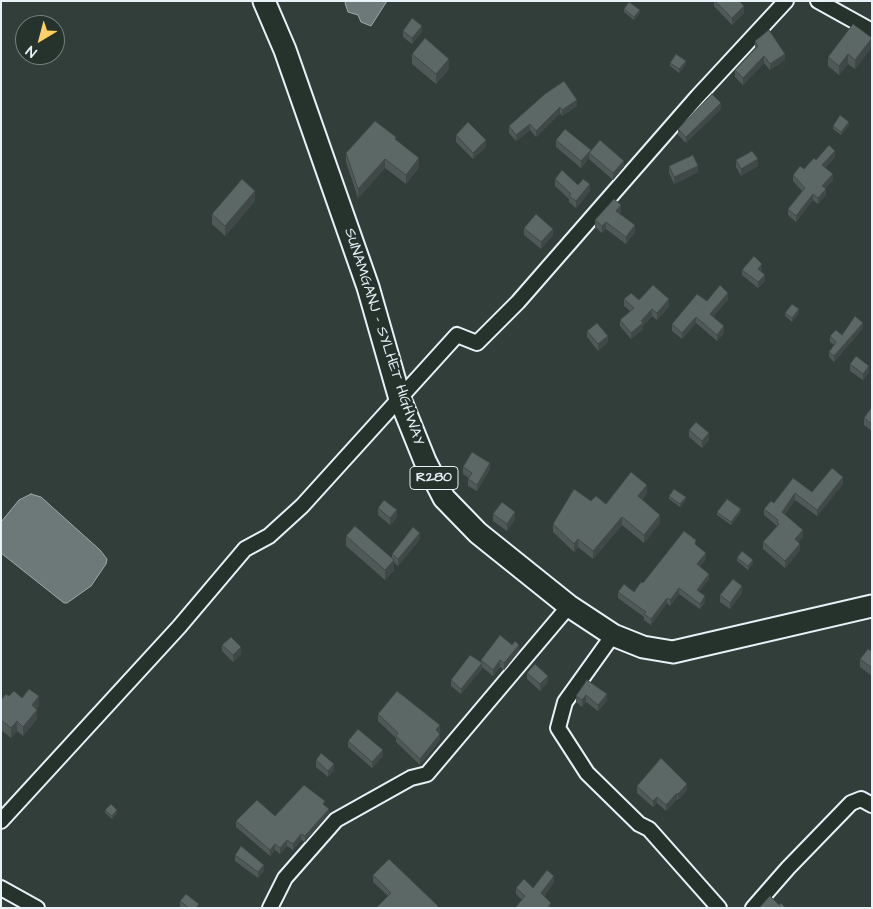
<!DOCTYPE html>
<html>
<head>
<meta charset="utf-8">
<style>
	body { margin:0 }
	#map { position:relative; width:873px; height:909px; overflow:hidden; background:#323e39; font-family:"Architects Daughter",sans-serif }
	canvas { display:block }
	.frame { position:absolute; inset:0; border:2px solid #e8f1f8; pointer-events:none }
	.north { position:absolute; left:15px; top:15px; width:50px; height:50px; box-sizing:border-box; background:#26332d; border:1px solid #747f7e; border-radius:50%; rotate:217deg; font-size:14px; font-weight:700; line-height:20px; text-align:center; color:#e8f1f8 }
	.north::after { content:''; display:block; margin:auto; width:18px; height:22px; background:#ffd166; clip-path:polygon(50% 0,100% 100%,50% 72%,0 100%) }
</style>
</head>
<body>
<div id="map">
<canvas width="873" height="909"></canvas>
<div class="frame"></div>
<div class="north">N</div>
</div>
<script>
const ctx = document.querySelector('canvas').getContext('2d');
ctx.lineJoin = 'round';
function fill(path, color) {
  ctx.fillStyle = color;
  ctx.fill(path, 'evenodd');
}
function poly(rows) {
  const path = new Path2D();
  for (const r of rows) {
    path.moveTo(r[0], r[1]);
    for (let i = 2; i < r.length; i += 2) path.lineTo(r[i], r[i + 1]);
  }
  return path;
}
function strokePath(path, color, width, dash) {
  ctx.strokeStyle = color;
  ctx.lineWidth = width;
  ctx.lineCap = dash ? 'butt' : 'round';
  ctx.setLineDash(dash || []);
  ctx.stroke(path);
}
function write(font, color, halo, rows, align = 'center') {
  ctx.font = font + ' "Architects Daughter",sans-serif';
  ctx.lineWidth = 5;
  ctx.setLineDash([]);
  ctx.textBaseline = 'middle';
  ctx.strokeStyle = halo;
  ctx.fillStyle = color;
  for (const [text, x, y, turn = 0] of rows) {
    ctx.save();
    ctx.translate(x, y);
    ctx.rotate((+turn || 0) * Math.PI / 180);
    ctx.textAlign = isNaN(turn) ? turn : align;
    if (halo) ctx.strokeText(text, 0, 0);
    ctx.fillText(text, 0, 0);
    ctx.restore();
  }
}
const water = poly([
	[346,1,387,1,371,26,361,22,358,15,348,12,345,3,346,1],
	[31,494,41,497,100,550,107,559,106,564,91,586,67,603,64,603,1,553,1,522,19,500,31,494]
]);
const street = poly([
	[818,1,872,31],
	[613,635,565,702,558,728,587,773,639,824,649,829,719,908],
	[1,821,179,627,245,549,269,536,302,506,457,335,477,343,518,302,698,96,786,1],
	[1,888,37,908],
	[270,908,285,878,336,820,411,778,427,774,569,606],
	[753,908,788,868,851,803,861,799,872,805]
]);
const primary = poly([
	[264,1,285,50,368,287,400,399,425,461,444,498,478,533,569,606,613,635,643,647,673,652,872,606]
]);
const wall = poly([
	[714,1,739,1,744,13,732,25,714,6],
	[624,9,640,13,634,20,624,12],
	[403,31,422,32,412,44,403,37],
	[872,38,872,47,855,69,848,64,839,75,828,66,828,57],
	[755,41,785,60,770,70,764,63,743,85,735,77,735,70,755,49],
	[412,54,449,69,436,84,412,64],
	[670,63,686,64,679,73,670,66],
	[545,94,577,106,562,116,560,113,536,137,530,130,516,141,509,133,509,126],
	[721,109,686,143,678,135,678,129],
	[849,125,841,135,833,129,833,126],
	[456,135,486,147,473,159,456,142],
	[556,140,591,151,624,167,613,180,589,159,589,158,581,168,556,147],
	[396,141,419,167,406,184,385,168,358,198,346,162,346,153],
	[835,157,825,168,833,180,825,188,826,195,818,204,813,200,796,222,788,215,788,209,802,191,793,181,793,175,804,169,816,160],
	[736,160,758,166,741,176,736,167],
	[669,166,698,172,674,184,669,173],
	[555,179,578,185,590,191,576,208,569,202,569,199,555,186],
	[255,201,225,236,212,224,212,214],
	[621,212,619,214,635,232,626,244,606,229,602,233,595,227,595,220],
	[524,228,553,235,541,249,524,235],
	[762,269,761,271,765,281,758,288,742,275,742,270],
	[624,299,639,300,669,306,657,320,652,316,643,326,643,329,631,339,620,326,620,320,630,311,624,306],
	[728,299,713,317,724,333,717,341,696,323,682,339,672,331,672,324,707,301],
	[785,313,799,313,792,322,785,316],
	[863,328,834,362,829,357,829,352,834,345,830,342,830,336,842,335],
	[587,331,608,342,598,351,587,337],
	[850,364,869,372,863,380,850,371],
	[872,407,872,431,864,425,864,418],
	[689,430,709,440,702,448,689,437],
	[463,467,490,469,477,491,468,486,468,479,469,478,463,474],
	[793,478,812,492,843,484,817,516,795,500,785,514,803,537,798,542,800,550,785,568,763,549,763,542,777,526,764,515,764,509,774,503],
	[647,493,642,500,660,523,644,543,622,525,593,559,578,547,574,552,553,532,553,524,606,504],
	[669,496,686,500,680,507,669,499],
	[378,508,397,517,390,525,378,515],
	[717,512,741,512,731,525,717,515],
	[493,514,515,519,507,531,493,521],
	[346,536,392,558,392,554,420,539,398,566,394,562,394,570,385,580,346,546],
	[737,558,753,563,748,570,737,561],
	[706,559,700,566,709,579,699,592,705,602,700,609,679,594,670,606,667,603,651,625,644,620,644,617,618,598,618,592,634,592,643,583],
	[742,593,730,609,720,602,720,595],
	[222,645,241,654,233,662,222,651],
	[512,645,519,651,504,670,500,667,493,676,482,667,482,669,461,694,451,686,451,680,481,663,481,660],
	[872,651,872,676,860,667,860,659],
	[527,673,548,682,540,691,527,679],
	[587,680,607,700,598,711,586,702,582,707,576,702,576,696],
	[9,696,22,698,39,706,36,709,37,719,23,736,17,731,11,738,1,730,1,700],
	[378,714,440,731,439,733,440,740,420,765,396,742,396,738,378,721],
	[348,741,383,756,372,768,348,747],
	[316,760,334,770,328,777,316,767],
	[637,786,687,790,678,800,677,799,666,811,657,803,653,807,637,793],
	[325,805,329,814,305,842,301,840,293,850,287,846,280,854,275,850,270,856,236,827,236,821,275,816],
	[105,810,117,813,112,819,105,813],
	[235,855,264,871,258,878,235,861],
	[373,875,438,908,388,896,373,882],
	[554,882,544,896,551,908,522,900,516,894,516,888,533,888],
	[180,901,199,908,180,908]
]);
const shadedWall = poly([
	[744,6,744,13,732,25,732,18],
	[640,10,640,13,634,20,634,17],
	[422,26,422,32,412,44,412,38],
	[872,38,872,47,855,69,855,60],
	[785,54,785,60,770,70,770,64],
	[848,54,848,64,839,75,839,66],
	[764,56,764,63,743,85,743,78],
	[449,59,449,69,436,84,436,74],
	[686,61,686,64,679,73,679,69],
	[577,100,577,106,562,116,562,110],
	[721,103,721,109,686,143,686,137],
	[560,107,560,113,536,137,536,131],
	[849,122,849,125,841,135,841,132],
	[530,124,530,130,516,141,516,135],
	[486,140,486,147,473,159,473,153],
	[591,150,591,154,589,153,589,158,581,168,581,161],
	[835,151,835,157,822,171,822,165],
	[419,158,419,167,406,184,406,175],
	[385,159,385,168,358,198,358,189],
	[758,159,758,166,741,176,741,169],
	[624,161,624,167,613,180,613,173],
	[698,166,698,172,674,184,674,177],
	[833,174,833,180,822,192,822,186],
	[590,184,590,191,576,208,576,201],
	[826,189,826,195,818,204,818,198],
	[255,191,255,201,225,236,225,226],
	[813,194,813,200,796,222,796,216],
	[621,205,621,212,616,218,616,211],
	[606,222,606,229,602,233,602,226],
	[635,225,635,232,626,244,626,237],
	[553,229,553,235,541,249,541,242],
	[762,264,762,269,758,275,758,269],
	[765,275,765,281,758,288,758,282],
	[728,293,728,299,710,321,710,314],
	[669,299,669,306,657,320,657,313],
	[652,309,652,316,643,326,643,329,631,339,631,333],
	[799,309,799,313,792,322,792,318],
	[696,317,696,323,682,339,682,333],
	[863,323,863,328,834,362,834,356],
	[724,326,724,333,717,341,717,335],
	[608,336,608,342,598,351,598,344],
	[869,366,869,372,863,380,863,374],
	[709,433,709,440,702,448,702,441],
	[490,463,490,469,477,491,477,485],
	[843,477,843,484,817,516,817,510],
	[647,485,647,493,638,504,638,496],
	[795,493,795,500,782,518,782,512],
	[686,497,686,500,680,507,680,504],
	[741,509,741,512,731,525,731,522],
	[397,510,397,517,390,525,390,518],
	[515,512,515,519,507,531,507,524],
	[660,515,660,523,644,543,644,535],
	[622,517,622,525,593,559,593,551],
	[803,530,803,537,795,546,795,539],
	[420,533,420,539,398,566,398,559],
	[578,539,578,547,574,552,574,544],
	[800,544,800,550,785,568,785,561],
	[706,553,706,559,697,570,697,564],
	[394,560,394,570,385,580,385,570],
	[753,560,753,563,748,570,748,566],
	[709,574,709,579,697,595,697,590],
	[742,586,742,593,730,609,730,603],
	[679,588,679,594,670,606,670,600],
	[705,596,705,602,700,609,700,604],
	[667,598,667,603,651,625,651,619],
	[519,645,519,651,504,670,504,663],
	[241,647,241,654,233,662,233,655],
	[500,660,500,667,493,676,493,670],
	[482,663,482,669,461,694,461,689],
	[548,676,548,682,540,691,540,684],
	[607,694,607,700,598,711,598,705],
	[586,695,586,702,582,707,582,700],
	[39,696,39,706,32,715,32,705],
	[37,710,37,719,23,736,23,727],
	[17,721,17,731,11,738,11,728],
	[440,725,440,731,436,736,436,730],
	[440,734,440,740,420,765,420,759],
	[383,750,383,756,372,768,372,762],
	[334,764,334,770,328,777,328,771],
	[687,784,687,790,678,800,678,794],
	[677,793,677,799,666,811,666,805],
	[657,797,657,803,653,807,653,801],
	[329,809,329,814,305,842,305,836],
	[117,810,117,813,112,819,112,816],
	[301,834,301,840,293,850,293,844],
	[287,840,287,846,280,854,280,848],
	[275,844,275,850,270,856,270,850],
	[264,865,264,871,258,878,258,872],
	[554,876,554,882,541,899,541,893]
]);
const building = poly([
	[715,1,739,1,744,6,732,18,715,1],
	[629,2,640,10,634,17,624,9,629,2],
	[412,18,422,26,412,38,403,31,412,18],
	[853,24,872,38,855,60,848,54,839,66,828,57,853,24],
	[769,30,785,54,770,64,764,56,743,78,735,70,758,46,755,41,769,30],
	[425,38,449,59,436,74,412,54,425,38],
	[676,54,686,61,679,69,670,63,676,54],
	[564,81,577,100,562,110,560,107,536,131,530,124,516,135,509,126,545,94,564,81],
	[712,94,721,103,686,137,678,129,712,94],
	[840,115,849,122,841,132,833,126,840,115],
	[375,121,396,137,395,139,419,158,406,175,385,159,358,189,346,153,375,121],
	[468,122,486,140,473,153,456,135,468,122],
	[565,129,591,150,581,161,556,140,565,129],
	[600,140,624,161,613,173,589,153,600,140],
	[829,145,835,151,822,165,833,174,822,186,826,189,818,198,813,194,796,216,788,209,805,188,793,175,800,166,804,169,814,158,816,160,829,145],
	[752,151,758,159,741,169,736,160,752,151],
	[693,155,698,166,674,177,669,166,693,155],
	[562,170,578,185,583,179,590,184,576,201,569,196,571,194,555,179,562,170],
	[242,179,255,191,225,226,212,214,242,179],
	[614,199,621,205,616,211,635,225,626,237,606,222,602,226,595,220,614,199],
	[536,214,553,229,541,242,524,228,536,214],
	[754,256,762,264,758,269,765,275,758,282,742,270,754,256],
	[653,285,669,299,657,313,652,309,641,321,643,323,631,333,620,320,634,308,624,299,631,293,639,300,653,285],
	[720,285,728,293,710,314,724,326,717,335,696,317,682,333,672,324,697,294,707,301,720,285],
	[792,304,799,309,792,318,785,313,792,304],
	[855,316,863,323,834,356,829,352,836,342,830,336,836,330,842,335,855,316],
	[597,323,608,336,598,344,587,331,597,323],
	[856,356,869,366,863,374,850,364,856,356],
	[872,407,872,424,864,418,872,407],
	[696,422,709,433,702,441,689,430,696,422],
	[472,452,490,463,477,485,468,479,472,473,463,467,472,452],
	[832,468,843,477,817,510,795,493,782,512,803,530,795,539,800,544,785,561,763,542,779,524,777,522,778,520,764,509,771,501,774,503,793,478,812,492,832,468],
	[631,472,647,485,638,496,660,515,644,535,622,517,593,551,578,539,574,544,553,524,574,489,591,501,596,496,606,504,631,472],
	[674,489,686,497,680,504,669,496,674,489],
	[727,499,741,509,731,522,717,512,727,499],
	[384,500,397,510,390,518,378,508,384,500],
	[502,502,515,512,507,524,493,514,502,502],
	[355,526,394,560,385,570,346,536,355,526],
	[413,527,420,533,398,559,392,554,413,527],
	[684,531,696,540,695,544,706,553,697,564,709,574,697,590,705,596,700,604,679,588,670,600,667,598,651,619,644,614,646,612,618,592,624,584,634,592,641,582,643,583,684,531],
	[742,551,753,560,748,566,737,558,742,551],
	[733,579,742,586,730,603,720,595,733,579],
	[500,635,512,645,515,641,519,645,504,663,500,660,493,670,481,660,500,635],
	[231,637,241,647,233,655,222,645,231,637],
	[868,649,872,651,872,668,860,659,868,649],
	[470,655,482,663,461,689,451,680,470,655],
	[535,664,548,676,540,684,527,673,535,664],
	[587,680,607,694,598,705,586,695,582,700,576,696,587,680],
	[29,689,39,696,32,705,37,710,23,727,17,721,11,728,1,720,1,700,6,694,9,696,14,691,22,698,29,689],
	[397,691,440,725,436,730,440,734,420,759,396,736,398,733,378,714,397,691],
	[358,729,383,750,372,762,348,741,358,729],
	[321,753,334,764,328,771,316,760,321,753],
	[661,758,687,784,678,794,677,793,666,805,657,797,653,801,637,786,661,758],
	[304,785,325,801,323,804,329,809,305,836,301,834,293,844,287,840,280,848,275,844,270,850,236,821,257,800,275,816,304,785],
	[111,804,117,810,112,816,105,810,111,804],
	[241,846,264,865,258,872,235,855,241,846],
	[389,859,438,906,437,908,376,908,391,893,373,875,389,859],
	[547,870,554,876,541,893,551,903,547,908,515,908,525,896,516,888,524,879,533,888,547,870],
	[186,894,199,904,196,908,189,908,180,901,186,894],
	[770,896,779,905,781,903,786,908,759,908,770,896]
]);
const shields = [
	[434,478,48]
];
const shieldNames = [
	["R280",434,478]
];
const streetNames = [
	["SUNAMGANJ - SYLHET HIGHWAY",383,337,72]
];
fill(water, '#6d7978');
strokePath(water, '#9ea9ab', 1);
strokePath(street, '#e8f1f8', 18);
strokePath(primary, '#e8f1f8', 25);
strokePath(street, '#26332d', 14);
strokePath(primary, '#26332d', 21);
fill(wall, '#4f5957');
fill(shadedWall, '#404947');
fill(building, '#5c6865');
strokePath(building, '#404947', 1);
for (const [x, y, w] of shields) {
  const box = new Path2D();
  box.roundRect(x - w / 2, y - 11.5, w, 23, 4);
  ctx.fillStyle = '#26332d';
  ctx.fill(box);
  strokePath(box, '#e8f1f8', 1);
}
write('bold 14px', '#e8f1f8', null, shieldNames);
write('15px', '#e8f1f8', '#26332d', streetNames);
</script>
</body>
</html>
